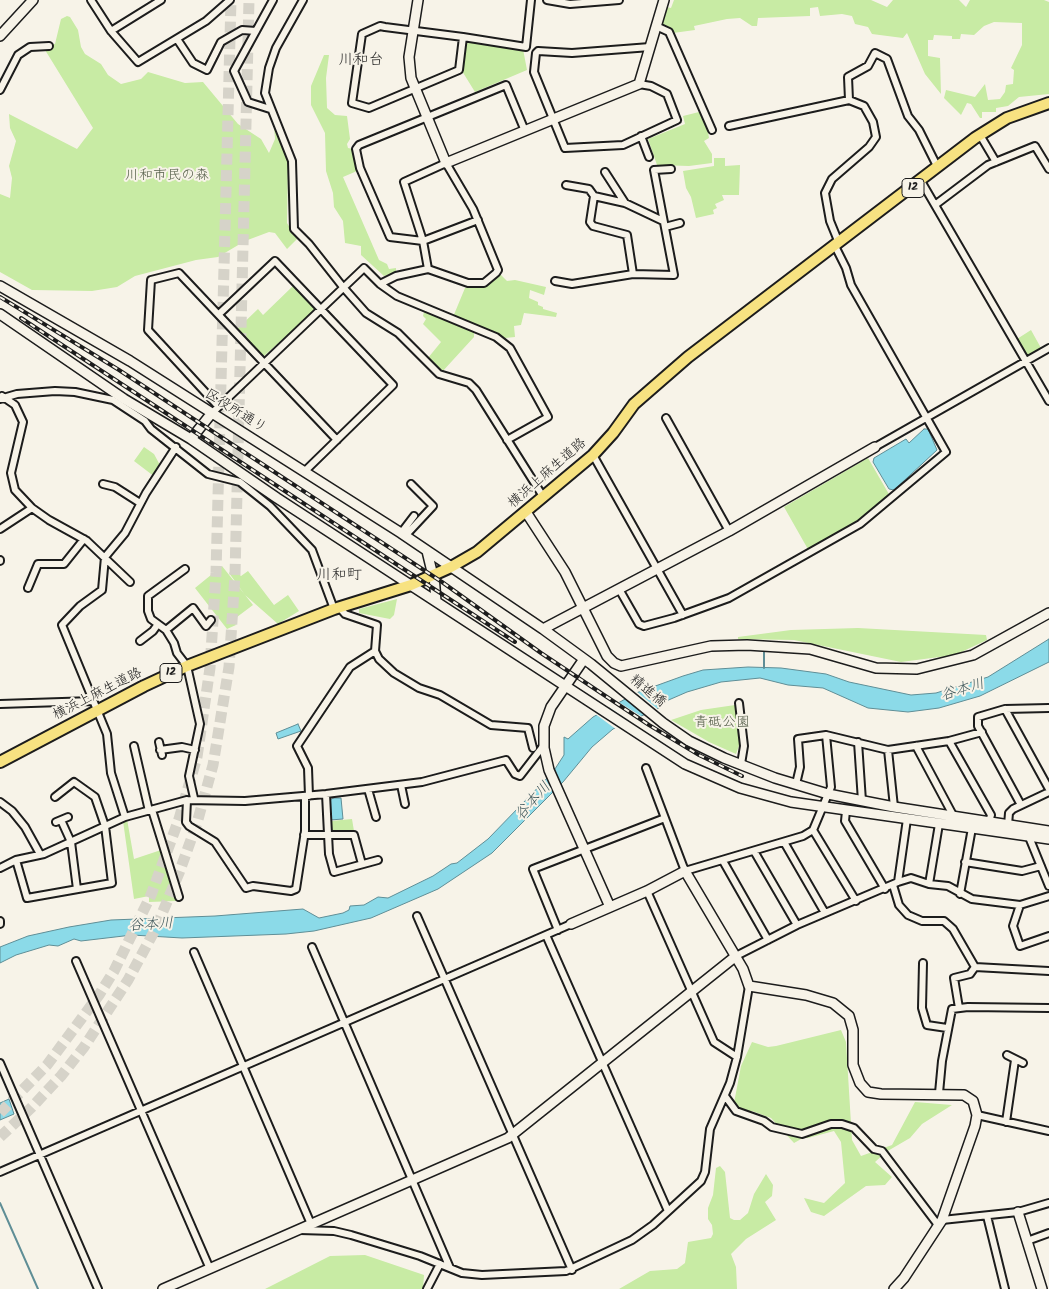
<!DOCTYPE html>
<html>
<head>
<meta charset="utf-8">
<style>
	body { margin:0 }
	canvas { display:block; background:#f7f3e8 }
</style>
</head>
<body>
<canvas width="1049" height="1289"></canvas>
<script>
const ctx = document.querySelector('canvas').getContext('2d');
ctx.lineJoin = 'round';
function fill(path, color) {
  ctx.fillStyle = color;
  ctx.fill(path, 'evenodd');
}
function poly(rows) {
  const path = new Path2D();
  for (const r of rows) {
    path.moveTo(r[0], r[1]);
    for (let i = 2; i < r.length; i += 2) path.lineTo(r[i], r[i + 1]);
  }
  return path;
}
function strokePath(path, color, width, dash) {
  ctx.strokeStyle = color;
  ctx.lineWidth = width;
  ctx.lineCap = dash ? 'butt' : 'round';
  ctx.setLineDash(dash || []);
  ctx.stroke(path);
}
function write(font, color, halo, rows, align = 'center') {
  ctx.font = font + ' Kalam,"Klee One",sans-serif';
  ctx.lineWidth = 4;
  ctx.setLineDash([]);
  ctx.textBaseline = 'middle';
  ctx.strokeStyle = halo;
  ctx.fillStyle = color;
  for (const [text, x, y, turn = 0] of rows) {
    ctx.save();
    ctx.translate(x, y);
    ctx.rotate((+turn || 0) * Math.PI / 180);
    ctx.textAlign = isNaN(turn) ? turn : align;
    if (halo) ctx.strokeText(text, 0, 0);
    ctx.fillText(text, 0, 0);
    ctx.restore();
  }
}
const green = poly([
	[674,0,871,0,887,7,893,0,959,0,966,7,970,0,1044,0,1049,2,1049,94,1019,97,1008,106,996,108,996,112,982,112,982,118,980,118,971,104,967,103,961,115,944,98,946,90,975,97,985,84,988,100,1000,99,1005,92,1006,85,1013,84,1014,70,1011,68,1022,45,1022,23,994,22,984,26,974,35,961,34,960,39,952,39,952,36,934,35,933,40,928,40,928,56,940,58,941,94,925,74,907,33,903,38,872,34,868,27,855,24,852,16,842,14,820,16,818,7,810,8,810,16,758,18,757,26,752,26,740,18,727,19,694,26,695,30,673,33,671,29,662,26,667,7,671,8],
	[67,16,70,17,78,30,81,47,85,54,101,64,108,75,121,84,141,79,148,72,185,83,203,82,238,124,261,139,269,153,275,139,274,126,285,149,288,164,287,223,297,239,287,249,275,233,269,232,245,241,218,257,196,260,135,276,117,287,92,291,32,290,0,272,0,194,10,198,12,178,9,166,16,141,10,128,9,114,77,149,93,128,42,45,55,44,61,19],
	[472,41,523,49,527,70,475,92,462,71,466,44],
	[324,55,329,55,326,78,327,108,335,115,347,116,350,139,347,144,348,148,353,149,357,171,343,177,379,260,387,264,389,269,396,268,396,272,384,276,361,255,361,246,345,243,343,221,334,207,333,193,326,171,325,133,311,105,311,86],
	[699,112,708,132,709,138,704,141,712,154,712,163,689,166,657,165,648,139,685,124,683,116],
	[714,158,725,158,725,166,740,165,739,195,722,195,724,200,715,204,717,208,713,210,714,214,696,218,691,197,686,188,683,171,714,166],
	[499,273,507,281,515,280,546,287,544,295,530,290,529,298,538,302,538,305,543,307,543,309,557,313,556,317,524,313,521,325,514,326,515,337,505,338,453,317,465,288],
	[294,285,314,306,314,311,264,356,261,356,236,330,258,309,263,315],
	[424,312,474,331,474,337,442,372,428,358,441,342,423,324,426,319,423,316],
	[1031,330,1041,348,1028,356,1017,339],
	[144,447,154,454,161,467,155,477,134,461],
	[868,458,890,496,852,525,809,551,784,507],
	[222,566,253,605,233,620,236,625,227,629,195,588],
	[234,569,241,576,248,571,274,605,288,595,299,611,278,624,245,595,229,573],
	[397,599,394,615,390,619,359,613,359,609],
	[858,628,986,635,987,640,955,655,901,662,794,640,738,639,738,637,791,630],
	[735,705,737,707,741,740,736,754,709,742,671,720,701,710],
	[127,819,134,859,161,850,176,901,149,902,149,896,134,899,123,821],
	[352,819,354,831,332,833,331,830,331,821],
	[841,1030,846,1042,852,1140,861,1156,892,1145,915,1102,952,1105,922,1124,910,1138,886,1152,875,1162,892,1177,885,1185,866,1186,824,1216,811,1212,804,1198,824,1203,845,1183,841,1142,834,1131,808,1138,803,1138,794,1143,771,1118,752,1111,742,1111,734,1103,741,1066,752,1042,768,1047,776,1046],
	[720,1166,725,1172,730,1218,734,1220,740,1220,748,1213,754,1194,766,1174,773,1185,772,1196,765,1202,776,1220,746,1239,731,1254,736,1267,737,1289,619,1289,650,1271,677,1269,685,1263,688,1242,711,1238,713,1234,712,1225,708,1219,708,1208,713,1195,716,1168],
	[365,1255,424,1275,423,1289,265,1289,330,1256]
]);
const water = poly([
	[924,429,928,429,937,450,894,490,889,489,873,462,874,458,906,439,909,443,924,429],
	[1049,639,1049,662,980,696,939,708,908,712,868,708,823,688,788,685,760,678,721,682,687,692,664,702,659,708,613,729,592,747,563,782,492,853,438,889,371,918,314,931,286,934,182,938,132,935,81,941,74,939,58,946,49,945,16,955,0,963,0,947,28,936,69,927,111,920,215,916,303,909,319,918,343,913,349,910,350,906,364,905,378,897,388,898,433,876,451,864,457,863,488,839,553,772,564,755,564,737,568,739,593,717,636,693,683,676,703,670,748,667,781,668,826,674,849,682,911,695,936,693,988,677,1049,639],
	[298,724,301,731,278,739,276,733,298,724],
	[334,798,341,798,343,819,330,820,329,800,334,798],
	[9,1099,14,1114,0,1120,0,1103,9,1099]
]);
const pier = poly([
	[636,691,660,711,648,716,624,697],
	[617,701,644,718,632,723,607,706],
	[606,707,630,724,617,730,594,713]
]);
const stream = poly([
	[764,648,764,668],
	[0,1203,38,1289]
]);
const highwayTunnel = poly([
	[0,1113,47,1065,99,995,114,971,151,895,179,819,197,757,210,668,216,573,231,0],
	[0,1137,32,1107,61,1076,84,1047,128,980,156,928,179,873,197,823,213,765,229,667,235,575,249,0]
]);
const street = poly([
	[91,0,111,31,138,62,206,21,230,0],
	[303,0,276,48,269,68,265,93,292,161,294,229,309,244,343,287,366,313,398,333,439,374,469,383,476,390,544,498],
	[547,0,570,4,619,0],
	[656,26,669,32,712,130],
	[111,31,161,0],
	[463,37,459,70,369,108,352,103,362,34,380,26,385,27,463,37,526,47,531,0],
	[177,39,193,63,207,70,221,42,242,30,256,31],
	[639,84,651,86,667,94,677,120,623,145,565,148,534,72,536,53,538,51,572,53,650,47],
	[0,90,18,55,30,47,49,46],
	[849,100,848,77,868,66,875,53,887,59,908,116,919,130,938,168],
	[270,109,248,102,234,71,273,0],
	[729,126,849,100,864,106,873,122,876,137,869,147,832,179,825,193,830,221,839,243],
	[980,135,996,162],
	[641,136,649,157],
	[605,172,625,203],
	[921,181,1049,401],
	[566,185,589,189,594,196,625,203,663,221],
	[594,196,590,222,593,226,627,235,633,274],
	[935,205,988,165,1035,146,1049,169],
	[478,220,423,241,390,237,360,168,356,149,359,145,506,85,525,131],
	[665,227,680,223],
	[555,281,572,284,633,274,674,275,654,170,671,169],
	[380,284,396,276,428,269,468,283,484,283,496,273,498,270,473,209,446,163,404,182,423,241,428,269],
	[219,314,275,261,393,385,305,471],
	[2,396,15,405,23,422,11,473,15,490,32,508,49,520,87,541,130,582],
	[0,399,17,394,55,391,75,392,113,400,145,421,151,429,208,474,240,482,270,506,312,550,334,609],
	[217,405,148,330,151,280,179,273,337,440],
	[211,414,364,268,380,284,397,296,496,337,510,348,548,417,507,440],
	[666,418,729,531],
	[875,447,1049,348],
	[593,455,683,615],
	[103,484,115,487,140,503],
	[0,529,32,508],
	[401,533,414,516],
	[405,536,433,506,411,484],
	[0,560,0,561],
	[185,569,148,596,148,611,151,619,166,630,174,643,177,653,187,666,200,724,189,776,194,798],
	[28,588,38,564,64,564,84,539],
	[619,589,639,624,644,626,674,618,729,598,860,524,946,452,851,285,846,268,835,246],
	[339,607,345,614,377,625,375,651,379,659,394,673,419,688,440,695,491,725,528,728,533,748],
	[166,630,193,608,206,626,211,620],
	[140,641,153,631,158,624],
	[739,703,744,746,741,764],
	[0,704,93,701],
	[1005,709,1049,789],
	[949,741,991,815,989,822],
	[159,742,162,755],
	[858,742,862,801],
	[134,746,149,811],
	[916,746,954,817],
	[160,750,182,747,195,750],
	[888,750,894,807],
	[646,768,685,871,803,836,813,830,831,787,826,735],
	[796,784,800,767,798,739,826,735,888,750,949,741,982,732],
	[401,785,405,804],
	[368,789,376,817],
	[326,794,329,854,334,872,378,860],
	[309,796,308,768,297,746,350,667,375,651],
	[187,800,186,822,189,826,215,842,246,888,253,886,291,891,296,889,305,831,305,796],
	[0,802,12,811,25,827,40,854],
	[1021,805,978,726,978,717,1005,709,1049,708],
	[152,810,179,897],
	[846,811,845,821,885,889],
	[125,817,111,773,107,734,62,625,80,606,102,590,105,557,125,533,146,493,176,447],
	[61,820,71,842,77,889],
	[56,822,68,817],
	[1008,825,1009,813,1013,809,1049,792],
	[813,830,856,901],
	[304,835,354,835,362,864],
	[1029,837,1049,886],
	[784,842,825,913],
	[754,851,797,925],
	[16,860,27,898,112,883,105,826,95,797,74,782,55,797],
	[723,861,768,940],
	[965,862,1022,871,1041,866],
	[0,868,16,860,44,854,125,817,187,800,245,801,326,794,422,782,506,760,515,774,520,776,544,745],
	[898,882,911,878,929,884,948,886,972,899,1020,905,1049,896],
	[929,884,939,824],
	[893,885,899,905,908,915,922,921,944,921,953,929,975,967,1049,971],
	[647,891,714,1042,737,1057],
	[960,894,972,828],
	[1020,905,1013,926,1020,946,1049,936],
	[417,916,572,1270],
	[0,921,0,924],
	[558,930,533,869,665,818],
	[546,935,668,1211],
	[312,947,450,1268],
	[194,952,311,1224],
	[736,956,797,925,898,882,907,819],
	[76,961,210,1269],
	[923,963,922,1008,927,1025,947,1028],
	[959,1008,954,978,970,974,975,967],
	[1007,1055,1023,1063],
	[0,1063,98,1289],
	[939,1093,942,1061,952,1009,968,1007,1049,1008],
	[725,1096,736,1111,764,1121,772,1127,802,1134,831,1124,842,1124,854,1128,874,1149,882,1151,938,1225],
	[977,1115,1049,1131],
	[1006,1122,1015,1060],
	[0,1172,571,924],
	[987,1216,1005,1289],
	[942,1220,1018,1212,1049,1203],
	[300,1230,334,1231,351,1235,420,1256,462,1273,482,1275,566,1271,632,1240,653,1225,701,1181,705,1172,710,1129,730,1083,737,1057,749,986],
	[1027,1241,1049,1233],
	[427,1289,440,1264]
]);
const secondary = poly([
	[418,0,409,57,411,78,446,163,639,84,664,0],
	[0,36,33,0],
	[0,286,130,361,401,533,543,629,591,664,663,723,689,741,724,758,775,778,828,794,894,807,1049,831],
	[0,314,124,399,191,439,277,498,685,764,740,788,791,802,1049,839],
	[191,439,211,414],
	[526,512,565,572,607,656,614,663,621,666,711,646,747,645,810,649,876,668,917,669,973,655,1049,613],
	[427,551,433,576],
	[434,575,436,601],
	[543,629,729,531,875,447],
	[584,659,551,707,544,726,544,748,549,770,610,907],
	[571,924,647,891,685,871,743,969,749,986,806,995,833,1003,849,1016,853,1030,853,1065,860,1083,868,1092,881,1094,964,1095,973,1101,977,1115,975,1126,942,1220,904,1278,894,1289],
	[1018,1212,1042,1289],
	[163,1289,508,1138,736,956]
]);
const primary = poly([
	[0,762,144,686,187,666,334,609,411,585,451,567,477,552,593,455,613,433,634,404,688,357,975,138,1007,118,1049,103]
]);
const rail = poly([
	[0,297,119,370,442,582,541,653,649,725,699,755,742,776],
	[21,318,515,642]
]);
const shields = [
	[913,188,22],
	[171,673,22]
];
const shieldNames = [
	["12",913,188],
	["12",171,673]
];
const parkNames = [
	["川和市民の森",167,177],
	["青砥公園",722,724]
];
const streetNames = [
	["区役所通り",235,412,32],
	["横浜上麻生道路",548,474,-41],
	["精進橋",647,692,39],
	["横浜上麻生道路",98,695,-27]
];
const neighbourhoodNames = [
	["川和台",361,61],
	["川和町",339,576]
];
const waterNames = [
	["谷本川",963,691,-17],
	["谷本川",534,802,-48],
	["谷本川",151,926,-3]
];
fill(green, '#c8eba4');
fill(water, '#8bdae8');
strokePath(water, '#5f8e96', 1);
fill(pier, '#f7f3e8');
strokePath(stream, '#5f8e96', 2);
strokePath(highwayTunnel, '#d6d3c9', 11, [11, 5.5]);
strokePath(street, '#1c1c1c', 10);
strokePath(secondary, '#1c1c1c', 12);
strokePath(primary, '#1c1c1c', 14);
strokePath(street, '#f7f3e8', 6);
strokePath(secondary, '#f7f3e8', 9);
strokePath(primary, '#f7e281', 10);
strokePath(rail, '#1c1c1c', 4);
strokePath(rail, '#f7f3e8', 2, [5.5]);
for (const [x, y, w] of shields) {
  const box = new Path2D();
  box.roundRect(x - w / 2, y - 9.5, w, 19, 4);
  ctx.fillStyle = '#f7f3e8';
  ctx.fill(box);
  strokePath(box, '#1c1c1c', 1);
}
write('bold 12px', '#1c1c1c', null, shieldNames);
write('14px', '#505a45', '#f7f3e8', parkNames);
write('14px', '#1c1c1c', '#f7f3e8', streetNames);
write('15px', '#1c1c1c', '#f7f3e8', neighbourhoodNames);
write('italic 15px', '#3d5559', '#f7f3e8', waterNames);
</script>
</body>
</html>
